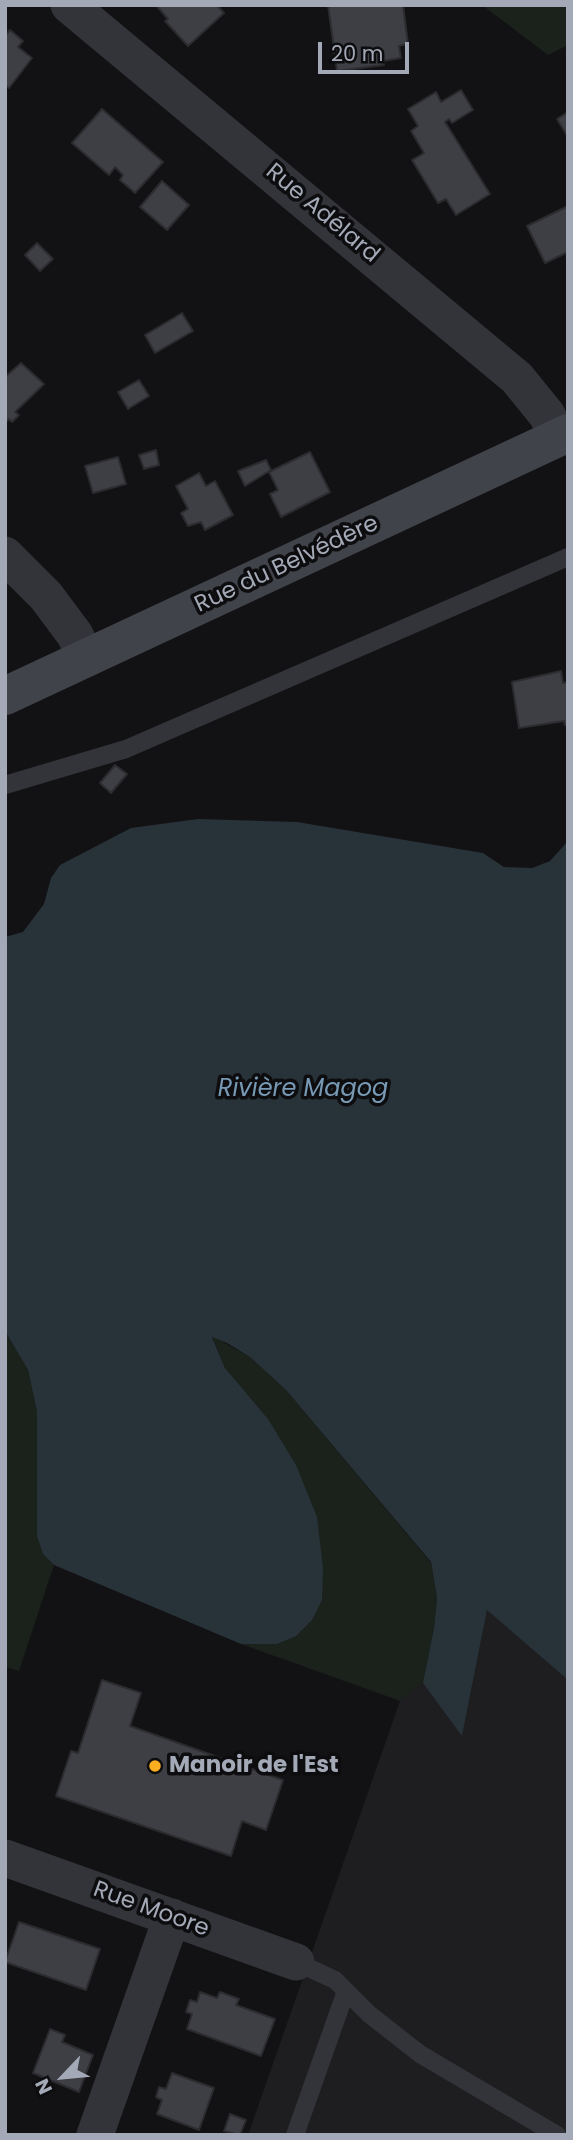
<!DOCTYPE html>
<html>
<head>
<meta charset="utf-8">
<style>
	body { margin:0 }
	#map { position:relative; width:573px; height:2140px; overflow:hidden; background:#121214; font-family:Poppins,sans-serif }
	canvas { display:block }
	.frame { position:absolute; inset:0; border:7px solid #a3a9b6; pointer-events:none }
	.north { position:absolute; left:28px; top:2042px; width:70px; height:70px; -webkit-text-stroke:5px #0d0d0f; paint-order:stroke; rotate:244deg; font-size:19px; font-weight:700; line-height:28px; text-align:center; color:#a3a9b6 }
	.north::after { content:''; display:block; margin:auto; width:24px; height:32px; background:#a3a9b6; clip-path:polygon(50% 0,100% 100%,50% 72%,0 100%) }
	.scale { position:absolute; left:318px; top:42px; width:91px; height:32px; box-sizing:border-box; border:4px solid #a3a9b6; border-top:0; padding-left:9px; font-size:21px; line-height:24px; white-space:nowrap; color:#a3a9b6; -webkit-text-stroke:5px #0d0d0f; paint-order:stroke }
</style>
</head>
<body>
<div id="map">
<canvas width="573" height="2140"></canvas>
<div class="frame"></div>
<div class="north">N</div>
<div class="scale">20 m</div>
</div>
<script>
const ctx = document.querySelector('canvas').getContext('2d');
ctx.lineJoin = 'round';
function fill(path, color) {
  ctx.fillStyle = color;
  ctx.fill(path, 'evenodd');
}
function poly(rows) {
  const path = new Path2D();
  for (const r of rows) {
    path.moveTo(r[0], r[1]);
    for (let i = 2; i < r.length; i += 2) path.lineTo(r[i], r[i + 1]);
  }
  return path;
}
function strokePath(path, color, width, dash) {
  ctx.strokeStyle = color;
  ctx.lineWidth = width;
  ctx.lineCap = dash ? 'butt' : 'round';
  ctx.setLineDash(dash || []);
  ctx.stroke(path);
}
function write(font, color, halo, rows, align = 'center') {
  ctx.font = font + ' Poppins,sans-serif';
  ctx.lineWidth = 7;
  ctx.setLineDash([]);
  ctx.textBaseline = 'middle';
  ctx.strokeStyle = halo;
  ctx.fillStyle = color;
  for (const [text, x, y, turn = 0] of rows) {
    ctx.save();
    ctx.translate(x, y);
    ctx.rotate((+turn || 0) * Math.PI / 180);
    ctx.textAlign = isNaN(turn) ? turn : align;
    if (halo) ctx.strokeText(text, 0, 0);
    ctx.fillText(text, 0, 0);
    ctx.restore();
  }
}
const built = poly([
	[227,1343,462,1735,487,1609,568,1680,568,2135,248,2135,400,1701,241,1644,255,1646]
]);
const green = poly([
	[482,5,568,5,568,45,548,55],
	[5,1331,28,1370,37,1412,37,1535,43,1554,54,1565,19,1671,5,1667],
	[212,1336,250,1357,286,1390,431,1563,437,1598,434,1628,423,1683,400,1700,241,1644,277,1644,296,1636,312,1620,268,1419,225,1368]
]);
const water = poly([
	[198,819,297,822,483,853,504,867,532,868,550,861,568,841,568,1680,487,1610,462,1736,423,1683,434,1628,437,1598,431,1562,286,1390,250,1357,227,1343,212,1337,225,1368,268,1419,296,1465,317,1517,323,1568,322,1600,312,1620,296,1636,277,1644,241,1644,54,1565,43,1554,37,1536,37,1412,28,1370,5,1331,5,937,23,932,44,904,51,878,60,865,131,828]
]);
const building = poly([
	[156,5,217,5,224,13,188,46,165,21,168,19,156,5],
	[328,5,403,5,408,44,399,46,401,58,383,61,384,65,337,71,328,5],
	[10,30,23,41,18,47,32,58,9,88,5,85,5,36,10,30],
	[461,90,473,110,452,123,449,119,445,122,490,194,456,215,446,199,438,203,412,160,424,153,411,131,418,126,408,109,436,92,441,102,461,90],
	[102,109,163,162,135,193,120,180,123,175,115,167,109,175,72,143,102,109],
	[568,112,568,137,557,119,568,112],
	[162,181,189,205,167,230,140,207,162,181],
	[568,206,568,252,545,263,527,226,568,206],
	[37,243,53,259,40,271,25,255,37,243],
	[182,313,193,331,155,353,145,335,182,313],
	[21,363,44,384,15,412,19,415,12,422,9,419,5,423,5,377,21,363],
	[139,380,149,396,128,409,118,392,139,380],
	[156,450,159,465,144,469,139,455,156,450],
	[310,452,330,492,281,517,270,494,278,490,269,472,310,452],
	[118,457,126,484,93,493,85,466,118,457],
	[266,460,271,470,245,486,238,471,266,460],
	[199,473,206,486,215,481,233,515,205,530,201,522,188,526,181,513,188,509,176,486,199,473],
	[561,671,563,683,568,682,568,725,565,725,564,721,519,728,512,682,561,671],
	[115,765,127,774,111,793,100,783,115,765],
	[102,1680,141,1693,130,1726,283,1780,266,1830,242,1821,231,1856,56,1796,71,1751,78,1753,102,1680],
	[19,1922,100,1949,86,1990,5,1962,19,1922],
	[200,1992,217,1998,220,1992,239,1999,236,2005,275,2019,261,2056,187,2029,192,2014,186,2012,190,2000,197,2002,200,1992],
	[50,2029,65,2035,62,2042,93,2055,79,2092,33,2073,50,2029],
	[172,2073,214,2088,199,2130,157,2114,162,2100,156,2097,159,2087,166,2089,172,2073],
	[230,2114,246,2120,240,2135,224,2131,230,2114]
]);
const lane = poly([
	[5,785,126,749,568,557],
	[296,1962,335,1980,369,2014,420,2054,557,2135],
	[295,2135,346,1991]
]);
const street = poly([
	[69,5,517,378,547,415,558,438],
	[5,555,46,596,75,635,86,658],
	[5,1858,296,1962],
	[95,2135,172,1917]
]);
const secondary = poly([
	[5,696,568,433]
]);
const markers = [
	[155,1766,7,"#feae21"]
];
const streetNames = [
	["Rue Adélard",322,214,40],
	["Rue du Belvédère",287,565,-25],
	["Rue Moore",151,1910,20]
];
const poiNames = [
	["Manoir de l'Est",169,1766]
];
const waterNames = [
	["Rivière Magog",303,1090]
];
fill(built, '#1e1e21');
fill(green, '#1a221b');
fill(water, '#283239');
fill(building, '#3e3f44');
strokePath(building, '#2c2c30', 2);
strokePath(lane, '#333439', 18);
strokePath(street, '#333439', 37);
strokePath(secondary, '#41434a', 38);
for (const [x, y, r, color] of markers) {
  const dot = new Path2D();
  dot.arc(x, y, r, 0, 2 * Math.PI);
  ctx.fillStyle = color;
  ctx.fill(dot);
  strokePath(dot, '#0d0d0f', 2.5);
}
write('23px', '#a3a9b6', '#0d0d0f', streetNames);
write('bold 23px', '#a3a9b6', '#0d0d0f', poiNames, 'left');
write('italic 24px', '#7799b4', '#0d0d0f', waterNames);
</script>
</body>
</html>
